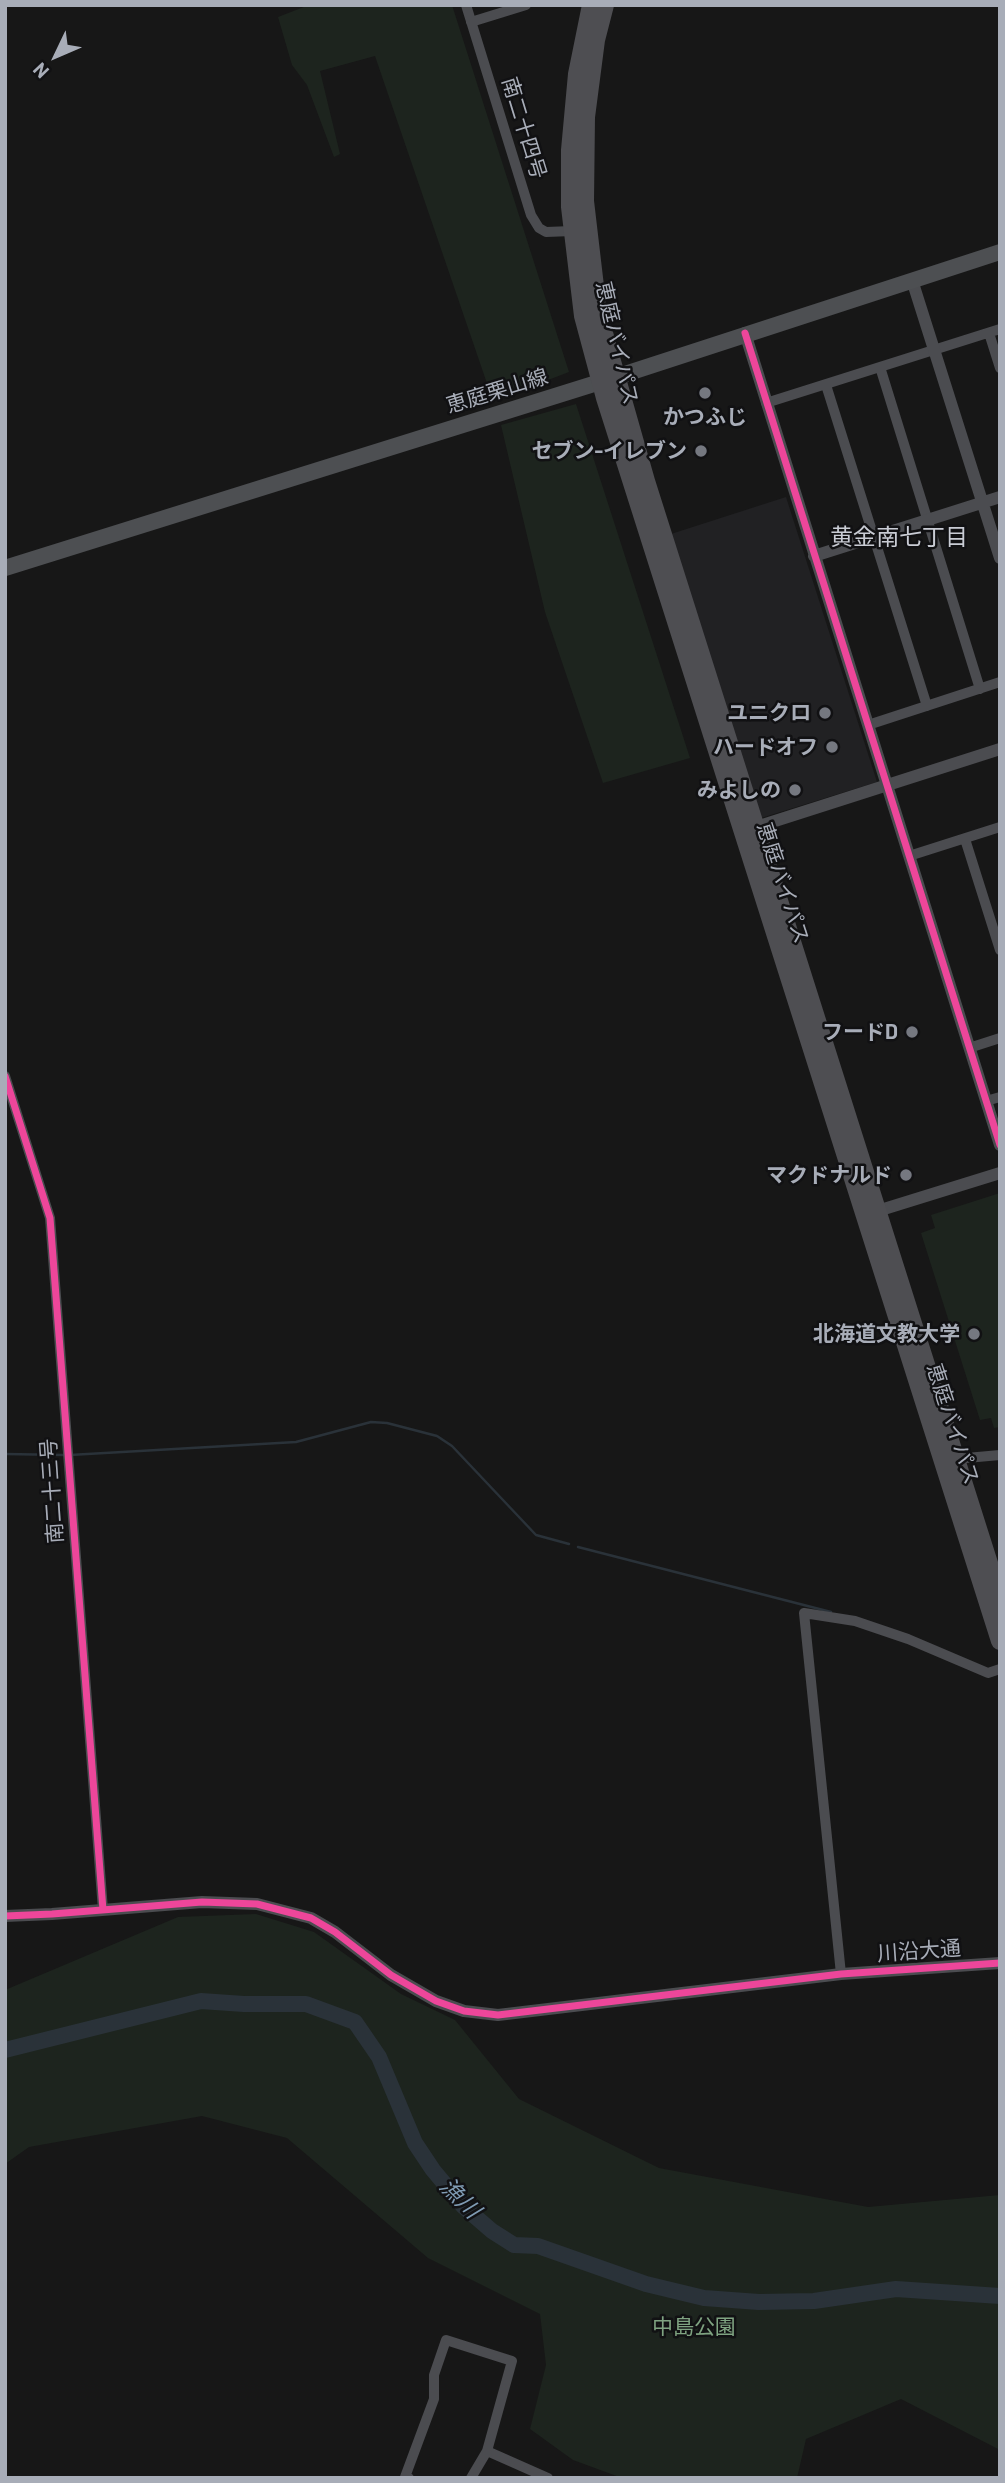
<!DOCTYPE html>
<html>
<head>
<meta charset="utf-8">
<style>
	body { margin:0 }
	#map { position:relative; width:1005px; height:2483px; overflow:hidden; background:#171717; font-family:Barlow,sans-serif }
	canvas { display:block }
	.frame { position:absolute; inset:0; border:7px solid #a8adb8; pointer-events:none }
	.north { position:absolute; left:21px; top:21px; width:70px; height:70px; -webkit-text-stroke:5px #111113; paint-order:stroke; rotate:226deg; font-size:19px; font-weight:700; line-height:28px; text-align:center; color:#a8adb8 }
	.north::after { content:''; display:block; margin:auto; width:24px; height:32px; background:#a8adb8; clip-path:polygon(50% 0,100% 100%,50% 72%,0 100%) }
</style>
</head>
<body>
<div id="map">
<canvas width="1005" height="2483"></canvas>
<div class="frame"></div>
<div class="north">N</div>
</div>
<script>
const ctx = document.querySelector('canvas').getContext('2d');
ctx.lineJoin = 'round';
function fill(path, color) {
  ctx.fillStyle = color;
  ctx.fill(path, 'evenodd');
}
function poly(rows) {
  const path = new Path2D();
  for (const r of rows) {
    path.moveTo(r[0], r[1]);
    for (let i = 2; i < r.length; i += 2) path.lineTo(r[i], r[i + 1]);
  }
  return path;
}
function strokePath(path, color, width, dash) {
  ctx.strokeStyle = color;
  ctx.lineWidth = width;
  ctx.lineCap = dash ? 'butt' : 'round';
  ctx.setLineDash(dash || []);
  ctx.stroke(path);
}
function write(font, color, halo, rows, align = 'center') {
  ctx.font = font + ' Barlow,"Noto Sans JP",sans-serif';
  ctx.lineWidth = 5;
  ctx.setLineDash([]);
  ctx.textBaseline = 'middle';
  ctx.strokeStyle = halo;
  ctx.fillStyle = color;
  for (const [text, x, y, turn = 0] of rows) {
    ctx.save();
    ctx.translate(x, y);
    ctx.rotate((+turn || 0) * Math.PI / 180);
    ctx.textAlign = isNaN(turn) ? turn : align;
    if (halo) ctx.strokeText(text, 0, 0);
    ctx.fillText(text, 0, 0);
    ctx.restore();
  }
}
const built = poly([
	[786,497,877,782,761,818,671,534]
]);
const green = poly([
	[309,5,452,5,569,372,493,401,375,56,320,71,340,154,334,157,307,85,292,65,278,17],
	[576,404,690,758,603,783,545,612,501,425],
	[1000,1193,1000,1427,994,1428,991,1418,980,1420,921,1233,935,1228,931,1215],
	[256,1914,314,1932,401,1994,455,2020,519,2099,659,2168,868,2207,1000,2195,1000,2450,901,2399,806,2439,797,2478,622,2478,573,2460,530,2429,546,2365,540,2314,428,2258,287,2138,202,2116,29,2147,5,2164,5,1990,178,1917]
]);
const stream = poly([
	[5,1454,64,1455],
	[70,1455,296,1442,371,1422,387,1423,437,1436,452,1446,536,1535,569,1544],
	[578,1547,831,1612]
]);
const river = poly([
	[5,2050,201,2001,244,2004,306,2004,355,2022,379,2057,415,2143,433,2170,463,2206,492,2231,514,2245,538,2246,646,2284,704,2298,759,2302,814,2301,896,2289,1000,2296]
]);
const minor = poly([
	[466,5,531,215,539,228,546,232,572,231],
	[471,22,526,5],
	[989,333,1000,368],
	[880,367,980,689],
	[826,385,927,706],
	[766,403,1000,329],
	[868,725,1000,682],
	[965,839,1000,950],
	[909,856,1000,827],
	[969,1048,1000,1038],
	[5,1076,50,1218,103,1910],
	[986,1101,1000,1097],
	[955,1459,1000,1455],
	[841,1974,804,1613,855,1621,908,1639,988,1673,1000,1669],
	[487,2451,548,2478],
	[409,2478,405,2477,434,2399,434,2375,446,2340,512,2361,487,2451,471,2478]
]);
const tertiary = poly([
	[912,280,1000,558],
	[745,333,1000,1145],
	[814,556,1000,497],
	[750,829,1000,749],
	[871,1213,1000,1173],
	[5,1916,52,1914,202,1902,257,1904,311,1918,335,1932,391,1975,436,2001,464,2011,498,2015,841,1974,1000,1963]
]);
const primary = poly([
	[5,568,616,377,1000,252]
]);
const trunk = poly([
	[591,5,577,74,570,150,570,207,583,316,605,398,1000,1641],
	[605,5,596,40,586,117,585,201,598,312,646,481,1000,1598]
]);
const cycleway = poly([
	[745,333,1000,1145],
	[5,1076,50,1218,103,1910],
	[5,1916,52,1914,202,1902,257,1904,311,1918,335,1932,391,1975,436,2001,464,2011,498,2015,841,1974,1000,1963]
]);
const markers = [
	[705,393,7,"#757880"],
	[701,451,7,"#757880"],
	[825,713,7,"#757880"],
	[832,747,7,"#757880"],
	[795,790,7,"#757880"],
	[912,1032,7,"#757880"],
	[906,1175,7,"#757880"],
	[974,1334,7,"#757880"]
];
const streetNames = [
	["南二十四号",524,128,73],
	["恵庭バイパス",617,343,77],
	["恵庭栗山線",497,391,-17],
	["恵庭バイパス",783,883,72],
	["恵庭バイパス",953,1424,72],
	["南二十三号",52,1491,-94],
	["川沿大通",919,1951,-4]
];
const poiNames = [
	["かつふじ",705,417,"center"],
	["セブン-イレブン",687,451],
	["ユニクロ",811,713],
	["ハードオフ",818,747],
	["みよしの",781,790],
	["フードD",898,1032],
	["マクドナルド",892,1175],
	["北海道文教大学",960,1334]
];
const parkNames = [
	["中島公園",694,2327]
];
const neighbourhoodNames = [
	["黄金南七丁目",899,537]
];
const waterNames = [
	["漁川",460,2198,45]
];
fill(built, '#212123');
fill(green, '#1d241e');
strokePath(stream, '#2a3239', 2.5);
strokePath(river, '#2a3239', 16);
strokePath(minor, '#4b4c50', 10);
strokePath(tertiary, '#4b4c50', 12);
strokePath(primary, '#4d4f52', 16);
strokePath(trunk, '#4e4e52', 18);
strokePath(cycleway, '#ed469a', 7);
for (const [x, y, r, color] of markers) {
  const dot = new Path2D();
  dot.arc(x, y, r, 0, 2 * Math.PI);
  ctx.fillStyle = color;
  ctx.fill(dot);
  strokePath(dot, '#111113', 2.5);
}
write('21px', '#a8adb8', '#111113', streetNames);
write('bold 21px', '#a8adb8', '#111113', poiNames, 'right');
write('21px', '#7fa381', '#111113', parkNames);
write('23px', '#c9ccd4', '#111113', neighbourhoodNames);
write('italic 23px', '#7f9bb3', '#111113', waterNames);
</script>
</body>
</html>
